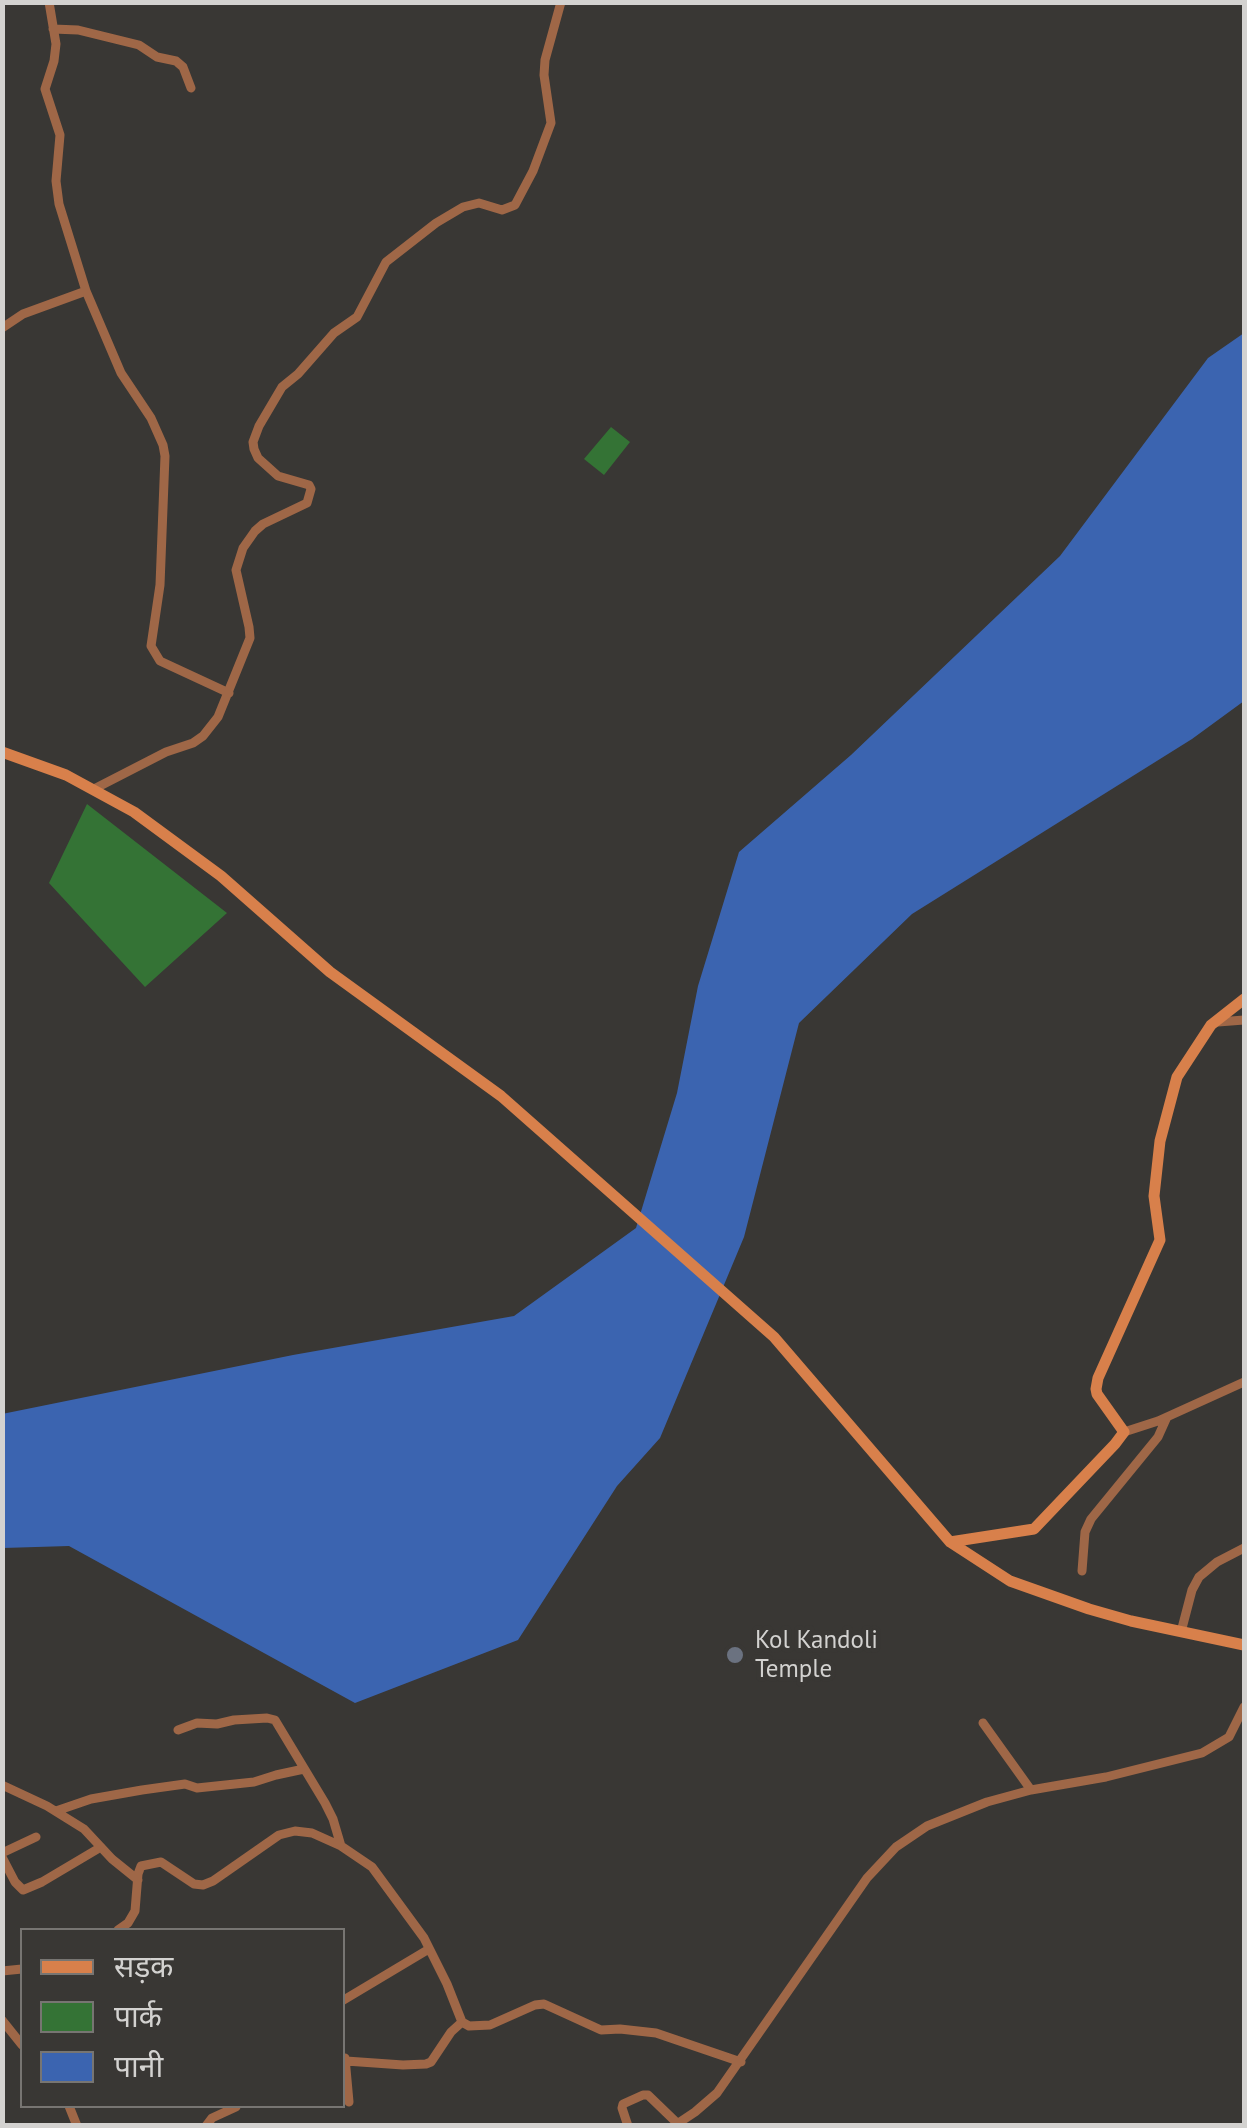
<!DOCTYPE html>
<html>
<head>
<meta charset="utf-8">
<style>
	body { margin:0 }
	#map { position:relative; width:1247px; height:2128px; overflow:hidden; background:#393734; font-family:"PT Sans","Noto Sans Devanagari",sans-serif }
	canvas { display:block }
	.frame { position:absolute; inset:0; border:5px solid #d3d2d0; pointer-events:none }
	.legend { position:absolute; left:20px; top:1928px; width:325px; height:180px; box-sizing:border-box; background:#393734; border:2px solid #777572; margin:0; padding:12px 18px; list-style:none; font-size:30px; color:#d3d2d0 }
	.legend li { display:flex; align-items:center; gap:20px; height:50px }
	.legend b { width:50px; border:2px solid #777572 }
</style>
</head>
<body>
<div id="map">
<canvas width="1247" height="2128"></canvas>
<div class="frame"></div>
<ul class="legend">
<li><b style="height:12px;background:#d8804b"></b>सड़क</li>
<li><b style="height:28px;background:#347335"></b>पार्क</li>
<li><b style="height:28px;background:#3b64b0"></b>पानी</li>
</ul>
</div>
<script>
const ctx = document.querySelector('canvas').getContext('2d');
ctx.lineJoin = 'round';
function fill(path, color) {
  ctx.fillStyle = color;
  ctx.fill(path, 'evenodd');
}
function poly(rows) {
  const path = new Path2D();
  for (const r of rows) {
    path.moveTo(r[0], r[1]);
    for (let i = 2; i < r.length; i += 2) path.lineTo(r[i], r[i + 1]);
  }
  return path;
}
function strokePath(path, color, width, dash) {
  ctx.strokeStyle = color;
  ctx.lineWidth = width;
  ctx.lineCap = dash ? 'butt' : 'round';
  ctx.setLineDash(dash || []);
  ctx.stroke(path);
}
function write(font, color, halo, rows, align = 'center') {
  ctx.font = font + ' "PT Sans",sans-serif';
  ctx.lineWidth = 9;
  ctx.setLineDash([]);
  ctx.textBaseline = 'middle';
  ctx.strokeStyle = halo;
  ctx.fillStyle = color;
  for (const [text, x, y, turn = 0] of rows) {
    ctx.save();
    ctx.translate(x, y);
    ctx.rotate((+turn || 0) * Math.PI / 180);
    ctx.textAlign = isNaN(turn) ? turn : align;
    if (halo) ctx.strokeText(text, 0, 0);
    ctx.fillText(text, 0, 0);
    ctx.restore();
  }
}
const green = poly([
	[611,427,630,442,604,475,584,459],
	[87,804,227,913,145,987,49,883]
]);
const water = poly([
	[1244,333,1244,701,1192,739,912,914,799,1023,744,1237,660,1438,617,1486,518,1640,355,1703,69,1546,3,1548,2,1414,293,1355,514,1316,636,1228,677,1093,698,986,739,852,851,755,1060,556,1208,358]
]);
const minor = poly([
	[49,2,56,44,54,61,45,89,60,135,56,181,59,204,86,291,121,373,151,418,163,445,165,456,160,585,151,646,160,661,229,693],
	[53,29,78,30,139,45,157,57,176,61,183,67,191,88],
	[2,328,23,314,86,291],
	[94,789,166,752,193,743,203,736,218,717,250,638,249,627,236,570,243,548,255,531,263,524,307,503,311,489,309,485,278,476,258,458,254,449,253,442,259,426,282,387,298,374,334,333,357,317,386,262,436,223,463,207,479,203,502,210,515,205,533,171,551,123,544,75,545,60,561,2],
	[1218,1022,1244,1020],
	[1124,1432,1158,1421,1244,1382],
	[1082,1571,1085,1532,1091,1519,1158,1437,1167,1417],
	[1181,1632,1192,1590,1199,1577,1217,1562,1244,1548],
	[983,1723,1031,1790],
	[178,1730,197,1723,217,1724,234,1720,267,1718,275,1720,325,1803,333,1819,341,1846],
	[2,1785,47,1806,84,1829,112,1859,138,1880],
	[56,1811,91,1799,142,1790,185,1784,197,1788,254,1782,276,1775,304,1769],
	[2,1853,36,1837],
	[2,1857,15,1882,23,1890,42,1882,101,1847],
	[118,1930,128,1923,135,1911,138,1874,141,1866,161,1862,194,1884,203,1885,213,1881,279,1835,295,1831,312,1833,341,1846,372,1867,424,1938,447,1984,462,2022,469,2026,490,2025,535,2005,544,2004,601,2030,620,2029,656,2033,741,2062],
	[2,1971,22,1969],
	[342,2001,429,1949],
	[2,2020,22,2045],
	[345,2058,349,2102],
	[346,2061,403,2065,426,2064,431,2062,451,2032,462,2022],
	[69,2106,77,2126],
	[206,2126,212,2118,236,2107],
	[628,2126,622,2108,623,2104,643,2095,648,2095,677,2123],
	[674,2126,695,2112,717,2093,867,1878,896,1847,927,1826,987,1802,1031,1790,1106,1777,1202,1753,1229,1737,1244,1707]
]);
const secondary = poly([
	[2,752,66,775,134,812,221,876,330,972,501,1096,774,1337,950,1542,1010,1581,1089,1609,1131,1621,1244,1645],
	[950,1542,1034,1529,1115,1444,1124,1432,1097,1394,1096,1389,1098,1378,1160,1240,1154,1196,1160,1141,1177,1077,1211,1025,1244,999]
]);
const markers = [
	[735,1655,10,"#6b7280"]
];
const poiNames = [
	["Kol Kandoli",755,1641],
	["Temple",755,1670]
];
fill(green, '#347335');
fill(water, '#3b64b0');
strokePath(minor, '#9f6747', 9);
strokePath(secondary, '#d8804b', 11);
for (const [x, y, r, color] of markers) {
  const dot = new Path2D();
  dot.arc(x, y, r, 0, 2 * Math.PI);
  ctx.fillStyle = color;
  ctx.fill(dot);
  strokePath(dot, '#393734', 4);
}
write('25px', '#d3d2d0', '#393734', poiNames, 'left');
</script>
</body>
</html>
